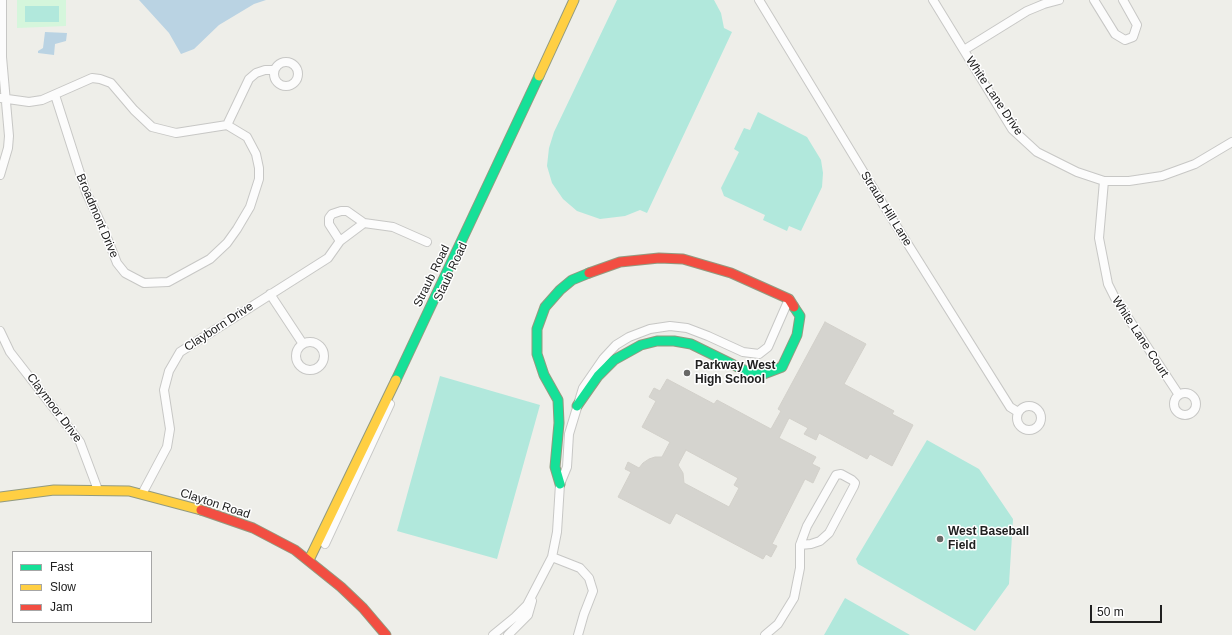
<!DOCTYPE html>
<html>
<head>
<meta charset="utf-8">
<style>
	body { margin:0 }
	#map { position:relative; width:1232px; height:635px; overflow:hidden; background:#eeeee9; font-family:Arial,sans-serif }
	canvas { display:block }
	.legend { position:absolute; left:12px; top:551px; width:140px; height:72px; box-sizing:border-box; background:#fff; border:1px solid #a6a6a6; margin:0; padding:5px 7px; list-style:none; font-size:12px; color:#202020 }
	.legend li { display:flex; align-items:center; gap:8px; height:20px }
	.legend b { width:20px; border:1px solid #a6a6a6 }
	.scale { position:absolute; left:1090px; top:605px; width:72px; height:18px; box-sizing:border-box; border:2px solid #202020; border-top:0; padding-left:5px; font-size:12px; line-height:14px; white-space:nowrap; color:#202020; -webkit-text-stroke:3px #fff; paint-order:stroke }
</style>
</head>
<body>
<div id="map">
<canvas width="1232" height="635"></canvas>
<ul class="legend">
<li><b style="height:5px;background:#16e098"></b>Fast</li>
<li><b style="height:5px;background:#ffcf43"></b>Slow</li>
<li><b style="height:5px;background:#f24e42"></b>Jam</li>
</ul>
<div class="scale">50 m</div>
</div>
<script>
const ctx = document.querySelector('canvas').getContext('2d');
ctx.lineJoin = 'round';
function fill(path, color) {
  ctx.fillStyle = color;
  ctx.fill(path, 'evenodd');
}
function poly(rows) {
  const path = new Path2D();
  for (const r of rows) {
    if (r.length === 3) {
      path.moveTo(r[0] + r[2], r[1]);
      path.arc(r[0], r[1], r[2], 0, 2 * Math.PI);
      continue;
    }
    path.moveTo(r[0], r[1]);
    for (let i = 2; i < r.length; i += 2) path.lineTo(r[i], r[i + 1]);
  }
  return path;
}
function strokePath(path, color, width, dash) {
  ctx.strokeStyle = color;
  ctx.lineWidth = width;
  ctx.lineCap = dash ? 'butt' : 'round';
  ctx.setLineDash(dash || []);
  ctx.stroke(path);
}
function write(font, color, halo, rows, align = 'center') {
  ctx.font = font + ' Arial,sans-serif';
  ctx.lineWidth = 3;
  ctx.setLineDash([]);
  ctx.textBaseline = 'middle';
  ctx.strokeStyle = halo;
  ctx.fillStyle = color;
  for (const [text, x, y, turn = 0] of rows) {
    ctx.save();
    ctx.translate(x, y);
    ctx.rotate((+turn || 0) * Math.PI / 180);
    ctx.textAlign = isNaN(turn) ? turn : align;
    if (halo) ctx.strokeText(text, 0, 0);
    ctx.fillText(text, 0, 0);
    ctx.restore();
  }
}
const park = poly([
	[17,0,66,0,66,26,17,28]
]);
const pitch = poly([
	[617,0,714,0,721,13,724,28,732,32,647,213,640,210,625,216,600,219,577,211,563,199,552,183,547,166,549,148,554,132],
	[25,6,59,6,59,22,25,22],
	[758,112,807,137,821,160,823,173,822,187,801,231,789,226,787,231,763,220,765,215,724,196,721,188,739,152,734,149,744,128,750,130],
	[440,376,540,405,497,559,397,531],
	[927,440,979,469,1013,519,1009,584,975,631,858,564,856,559],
	[845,598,910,635,824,635]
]);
const water = poly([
	[139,0,266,0,254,4,219,25,194,49,181,54,169,33],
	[45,32,67,33,66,41,55,44,54,55,38,53,38,51,43,48]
]);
const building = poly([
	[825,322,866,344,844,384,894,411,892,414,913,425,892,466,870,454,867,459,819,433,816,440,804,434,808,428,789,418,779,438,816,457,812,464,820,468,813,483,805,479,772,544,777,546,771,557,766,554,763,559,676,513,670,524,618,497,631,472,625,469,628,462,639,468,643,463,649,459,655,457,662,457,670,442,642,427,656,401,649,397,654,388,660,391,667,379,714,404,717,400,771,429,781,411,778,409,825,322],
	[686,450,738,478,734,485,739,488,729,507,684,483,683,473,678,465,686,450]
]);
const street = poly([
	[759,0,889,214,1010,407,1018,412],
	[933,0,1012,129,1037,152,1077,172,1104,181,1129,181,1162,176,1195,164,1232,142],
	[1094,0,1115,34,1125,40,1133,37,1137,25,1123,0],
	[964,50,1027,11,1044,4,1059,0],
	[286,74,12],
	[55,95,86,192,104,230,117,263,125,273,144,283,168,282,210,259,227,243,237,229,250,207,259,179,259,168,256,154,247,137,227,125],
	[0,98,29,102,42,100,92,78,100,79,111,83,134,110,152,127,176,133,227,125],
	[227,125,249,79,256,73,265,70,274,70],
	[0,175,8,148,9,136,2,57,2,0],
	[1104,181,1099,238,1108,284,1115,298,1179,395],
	[340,241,329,224,329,218,332,214,341,211,347,211,364,223],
	[270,294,303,344],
	[0,331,10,352,80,442,98,490],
	[310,356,14],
	[1185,404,11],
	[1029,418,12],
	[142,494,167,447,170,429,164,390,169,371,180,352,328,258,340,241,364,223,393,227,427,242],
	[325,544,390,404],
	[552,557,580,568,589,578,593,591,584,614,578,635],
	[493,635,515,617,527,605,552,557,557,532,560,484,567,467,569,434,583,388,603,359,616,345,629,337,650,329,670,326,687,328,708,336,743,352,759,354,768,347,789,299],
	[508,635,528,615,532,601],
	[765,635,778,624,794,598,800,568,800,545,807,526,836,475,841,474,852,480,855,483,854,486,829,533,820,541,811,544,800,545]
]);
const fast = poly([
	[396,380,539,76],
	[577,406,598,376,614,360,641,345,657,341,674,341,691,344,746,371,761,375,782,367,797,335,800,316,794,307],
	[560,484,555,467,559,423,558,400,544,375,537,354,537,329,545,307,560,290,572,280,589,273]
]);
const slow = poly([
	[539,76,574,0],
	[0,497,54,490,129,491,201,510],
	[309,560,396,380]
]);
const jam = poly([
	[589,273,620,262,659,258,683,259,731,273,789,299,794,307],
	[201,510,253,528,295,550,341,587,363,608,386,635]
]);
const markers = [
	[687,373,4,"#686866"],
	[940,539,4,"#686866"]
];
const streetNames = [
	["White Lane Drive",994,96,56],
	["Straub Hill Lane",886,209,58],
	["Broadmont Drive",97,216,67],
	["Staub Road",451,272,-65],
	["Straub Road",432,276,-64],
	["Clayborn Drive",219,327,-33],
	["White Lane Court",1140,337,57],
	["Claymoor Drive",54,408,53],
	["Clayton Road",215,504,18]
];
const poiNames = [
	["Parkway West",695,366],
	["High School",695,380],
	["West Baseball",948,532],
	["Field",948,546]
];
fill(park, '#d5f6dc');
fill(pitch, '#b1e8dc');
fill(water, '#bad3e3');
fill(building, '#d5d4cf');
strokePath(building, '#d2d0ca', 1);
strokePath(street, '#c7c7c5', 10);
strokePath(fast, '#929a7f', 11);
strokePath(slow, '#929a7f', 11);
strokePath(jam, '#929a7f', 11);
strokePath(street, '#fcfcfc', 8);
strokePath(fast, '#16e098', 9);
strokePath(slow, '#ffcf43', 9);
strokePath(jam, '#f24e42', 9);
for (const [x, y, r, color] of markers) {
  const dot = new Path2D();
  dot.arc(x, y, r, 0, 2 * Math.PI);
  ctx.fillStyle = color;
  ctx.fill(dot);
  strokePath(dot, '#fff', 1.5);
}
write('12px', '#202020', '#fff', streetNames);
write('bold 12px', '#202020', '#fff', poiNames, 'left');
</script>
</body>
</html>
